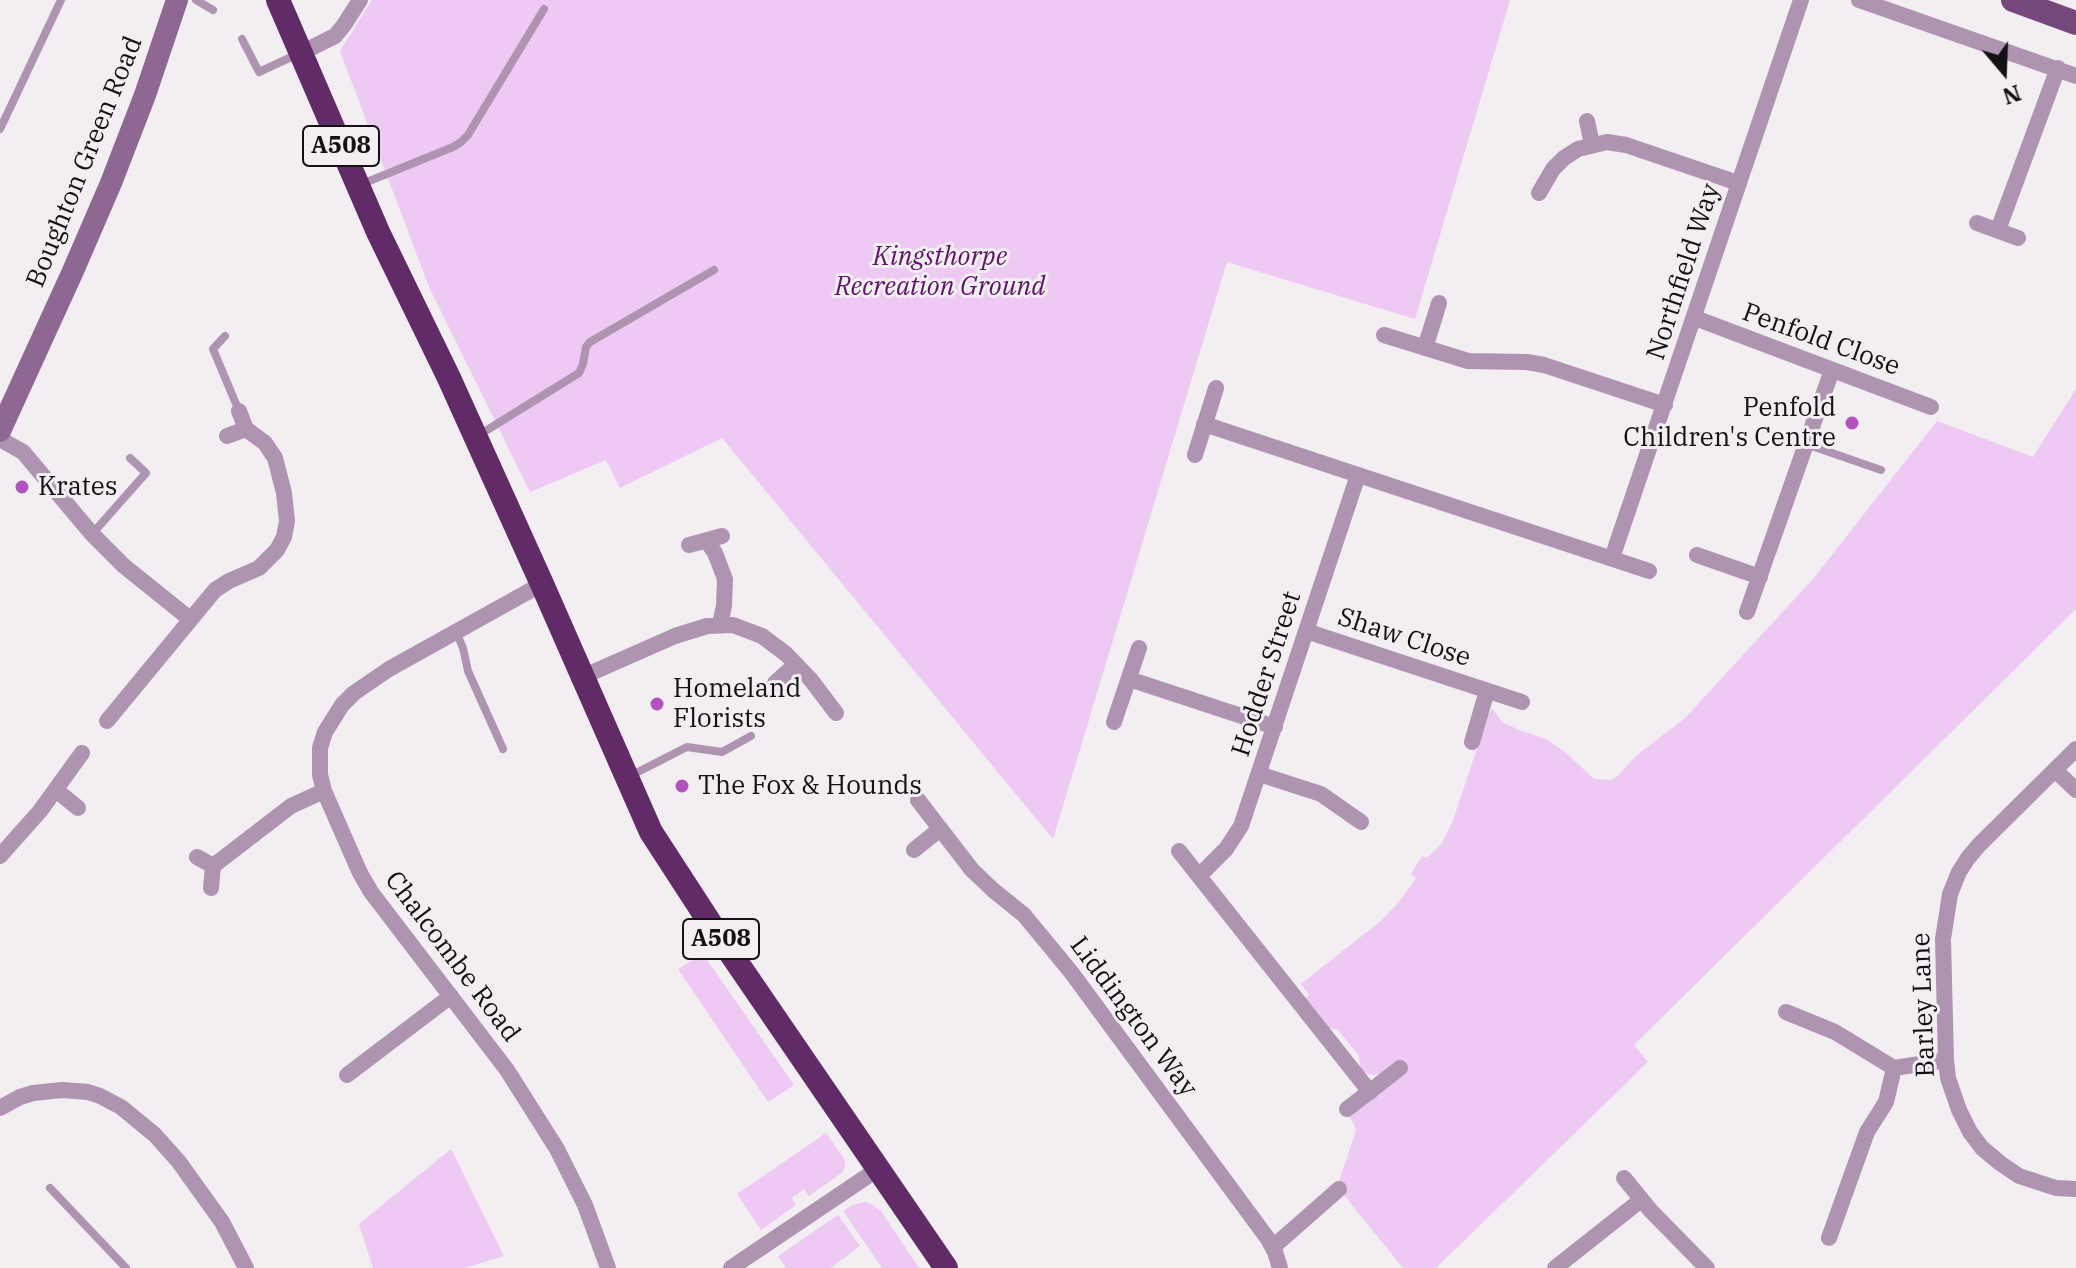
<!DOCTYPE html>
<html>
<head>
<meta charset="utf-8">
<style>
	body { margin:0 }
	#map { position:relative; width:2076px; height:1268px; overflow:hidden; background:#f2eef2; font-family:"IBM Plex Serif",serif }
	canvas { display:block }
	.north { position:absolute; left:1964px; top:32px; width:80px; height:80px; -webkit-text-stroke:6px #f2eef2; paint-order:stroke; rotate:161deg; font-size:22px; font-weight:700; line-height:32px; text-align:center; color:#131113 }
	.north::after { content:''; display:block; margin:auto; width:28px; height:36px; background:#131113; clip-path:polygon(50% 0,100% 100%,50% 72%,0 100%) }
</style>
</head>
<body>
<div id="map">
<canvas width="2076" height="1268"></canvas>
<div class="north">N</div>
</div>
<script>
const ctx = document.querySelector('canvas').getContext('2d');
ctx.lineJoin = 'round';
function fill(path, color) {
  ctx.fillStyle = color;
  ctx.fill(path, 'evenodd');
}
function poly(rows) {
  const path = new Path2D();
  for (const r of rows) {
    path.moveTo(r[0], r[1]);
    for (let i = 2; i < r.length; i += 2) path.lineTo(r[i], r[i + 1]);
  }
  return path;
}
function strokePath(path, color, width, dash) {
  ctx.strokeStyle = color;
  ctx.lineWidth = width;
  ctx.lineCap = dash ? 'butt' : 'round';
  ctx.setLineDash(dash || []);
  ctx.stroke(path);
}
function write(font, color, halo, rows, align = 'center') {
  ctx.font = font + ' "IBM Plex Serif",serif';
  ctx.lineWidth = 6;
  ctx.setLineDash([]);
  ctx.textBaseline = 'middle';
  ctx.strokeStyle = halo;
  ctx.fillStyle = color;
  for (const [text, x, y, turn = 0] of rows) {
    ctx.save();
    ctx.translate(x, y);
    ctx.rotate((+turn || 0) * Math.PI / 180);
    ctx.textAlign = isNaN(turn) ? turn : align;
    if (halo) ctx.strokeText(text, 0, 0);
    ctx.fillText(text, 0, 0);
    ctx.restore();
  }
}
const green = poly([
	[372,0,1510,0,1415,319,1227,262,1053,839,722,438,620,488,606,460,530,492,429,287,340,51],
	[2076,389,2076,609,1634,1045,1648,1062,1436,1268,1403,1268,1335,1184,1339,1181,1356,1131,1354,1124,1349,1117,1408,1071,1399,1061,1380,1074,1373,1075,1365,1073,1360,1067,1359,1056,1338,1030,1329,1028,1305,998,1309,995,1301,984,1382,920,1399,902,1416,878,1411,874,1422,856,1427,858,1442,843,1452,823,1488,716,1492,708,1502,722,1519,730,1546,739,1565,752,1594,779,1611,780,1618,776,1636,756,1685,718,1813,579,1937,421,2033,457],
	[703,954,794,1085,768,1102,678,969],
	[826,1133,845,1160,845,1167,843,1172,809,1196,804,1189,792,1198,796,1205,761,1230,737,1194],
	[451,1149,504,1256,465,1268,373,1268,359,1224],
	[865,1202,871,1204,881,1211,919,1268,882,1268,843,1211,852,1205],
	[838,1215,860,1246,831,1268,786,1268,778,1256]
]);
const lane = poly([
	[196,0,213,10],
	[242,39,259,72,300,53],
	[0,129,61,0],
	[362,184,453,147,461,142,468,135,544,9],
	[225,336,213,349,239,411],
	[479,435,579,373,583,364,586,347,590,342,714,270],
	[1806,444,1881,470],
	[92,534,146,473,130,458],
	[456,632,463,648,468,671,503,749],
	[630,776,687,747,722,752,751,736],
	[50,1188,126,1268]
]);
const street = poly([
	[1859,0,2076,76],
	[301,53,335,36,344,25,360,0],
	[1587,121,1592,144],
	[1539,193,1553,169,1564,158,1578,149,1607,142,1626,145,1738,183],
	[1977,223,2018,238],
	[1998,230,2058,68],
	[1695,318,1931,407],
	[1384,335,1468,361,1527,362,1544,365,1665,405],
	[1425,348,1439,303],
	[1204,424,1649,571],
	[227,436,246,429],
	[0,439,23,452,92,534,124,566,190,619],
	[1195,455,1216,388],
	[707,541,715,553,725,579,724,606,720,624],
	[689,545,722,536],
	[1697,555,1760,577],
	[1612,558,1801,0],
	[542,584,389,669,354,693,342,705,325,732,320,748,320,775,324,791,360,873,371,892,507,1070,557,1149,585,1205,608,1268],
	[1747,612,1832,370],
	[1306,631,1522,702],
	[582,677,675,636,707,626,733,625,762,636,786,654,811,680,836,713],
	[1129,679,1275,727],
	[775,683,796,664],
	[107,721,215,590,229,581,259,568,277,550,284,537,287,521,284,493,275,458,265,443,246,429,239,411],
	[1114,722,1139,648],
	[1472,742,1487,691],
	[2076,749,1979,845,1968,858,1959,872,1950,894,1943,939,1946,1060,1948,1078,1959,1110,1970,1132,1982,1148,2000,1163,2019,1176,2056,1188,2076,1189],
	[2055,770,2076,790],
	[1259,774,1321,794,1361,822],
	[56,790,78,808],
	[918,800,972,870,993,890,1024,915,1071,972,1268,1239,1275,1252,1280,1268],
	[914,850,940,829],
	[1179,851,1370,1092],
	[0,856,40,811,82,753],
	[197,857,213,866],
	[1199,876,1226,849,1241,826,1358,475],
	[211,888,213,866,291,806,324,791],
	[1786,1012,1835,1032,1894,1068,1946,1060],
	[347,1075,451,996],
	[0,1108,20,1097,33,1093,62,1090,88,1092,100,1096,121,1107,155,1135,179,1162,222,1222,246,1268],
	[1347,1109,1400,1068],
	[1624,1178,1651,1211,1707,1268],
	[1829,1238,1867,1132,1886,1102,1894,1068],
	[1273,1247,1339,1189],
	[731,1268,878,1169],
	[1555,1268,1641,1200]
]);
const secondary = poly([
	[0,431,73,271,111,183,145,95,177,0]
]);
const primary = poly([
	[2013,0,2076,23]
]);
const highway = poly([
	[278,0,378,232,449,378,542,584,651,832,714,929,946,1268]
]);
const markers = [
	[1852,423,8,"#b053bd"],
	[22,487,8,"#b053bd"],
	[657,704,8,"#b053bd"],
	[682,786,8,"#b053bd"]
];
const shields = [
	[341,146,76],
	[721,939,76]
];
const shieldNames = [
	["A508",341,146],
	["A508",721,939]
];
const streetNames = [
	["Boughton Green Road",85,162,-68],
	["Northfield Way",1684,272,-72],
	["Penfold Close",1821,340,20],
	["Shaw Close",1404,638,18],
	["Hodder Street",1267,674,-72],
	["Chalcombe Road",452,957,53],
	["Barley Lane",1924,1005,-92],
	["Liddington Way",1133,1017,53]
];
const parkNames = [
	["Kingsthorpe",940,257],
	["Recreation Ground",940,287]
];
const poiNames = [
	["Penfold",1836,408,"right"],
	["Children's Centre",1836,438,"right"],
	["Krates",38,487],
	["Homeland",673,689],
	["Florists",673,719],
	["The Fox & Hounds",698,786]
];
fill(green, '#eec9f3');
strokePath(lane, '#ae94b1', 8);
strokePath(street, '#ae94b1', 16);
strokePath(secondary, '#8e6792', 22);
strokePath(primary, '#76477c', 24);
strokePath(highway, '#612b68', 24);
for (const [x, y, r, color] of markers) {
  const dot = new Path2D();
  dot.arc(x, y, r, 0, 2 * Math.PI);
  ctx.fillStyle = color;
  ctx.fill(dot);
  strokePath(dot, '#f2eef2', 3);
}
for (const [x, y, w] of shields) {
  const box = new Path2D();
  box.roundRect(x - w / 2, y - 20, w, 40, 6);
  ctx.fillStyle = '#f2eef2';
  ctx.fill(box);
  strokePath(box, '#131113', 2);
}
write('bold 24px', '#131113', null, shieldNames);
write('26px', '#131113', '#f2eef2', streetNames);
write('italic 26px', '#5e1568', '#f2eef2', parkNames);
write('26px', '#131113', '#f2eef2', poiNames, 'left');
</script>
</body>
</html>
